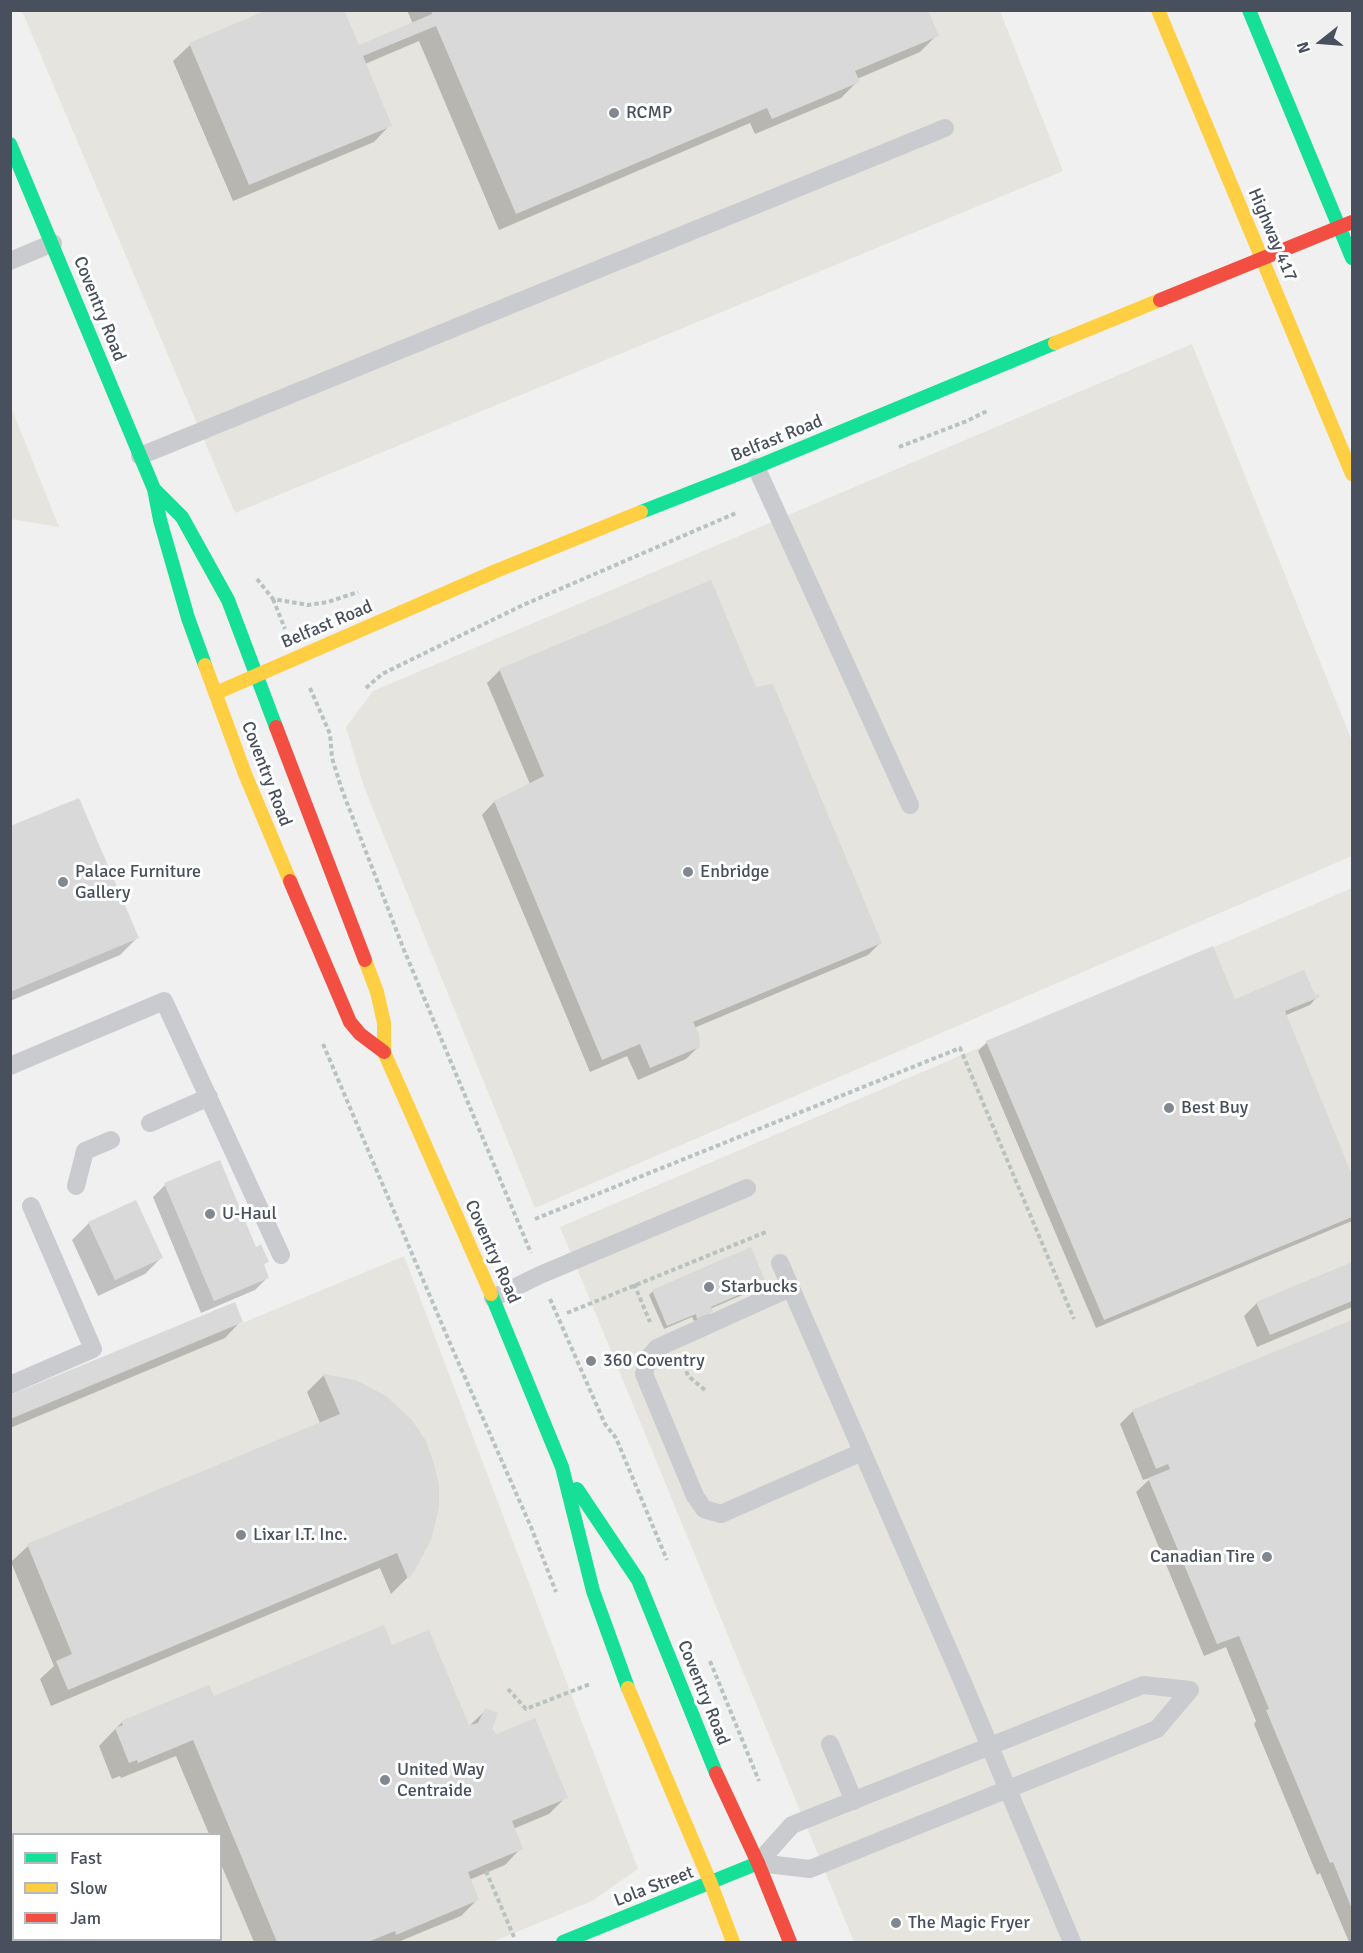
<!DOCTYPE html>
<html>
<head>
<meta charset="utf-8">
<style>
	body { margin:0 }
	#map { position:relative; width:1363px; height:1953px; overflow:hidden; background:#f0f0f0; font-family:Signika,sans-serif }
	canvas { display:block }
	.frame { position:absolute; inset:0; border:12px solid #47505c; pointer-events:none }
	.legend { position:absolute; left:12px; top:1833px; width:210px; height:108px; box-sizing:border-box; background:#fff; border:2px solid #b5b9be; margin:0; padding:8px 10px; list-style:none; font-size:18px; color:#47505c }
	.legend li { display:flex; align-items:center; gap:12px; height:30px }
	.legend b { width:30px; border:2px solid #b5b9be }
	.north { position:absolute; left:1291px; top:12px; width:60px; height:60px; -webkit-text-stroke:4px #fff; paint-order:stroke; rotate:253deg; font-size:16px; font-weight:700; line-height:24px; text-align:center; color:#47505c }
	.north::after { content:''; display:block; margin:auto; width:21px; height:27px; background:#47505c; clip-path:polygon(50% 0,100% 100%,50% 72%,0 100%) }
</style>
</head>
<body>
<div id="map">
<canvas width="1363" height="1953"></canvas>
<div class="frame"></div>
<ul class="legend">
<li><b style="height:8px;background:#16e098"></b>Fast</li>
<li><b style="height:8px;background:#ffcf43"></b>Slow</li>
<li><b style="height:8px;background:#f24e42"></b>Jam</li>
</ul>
<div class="north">N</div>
</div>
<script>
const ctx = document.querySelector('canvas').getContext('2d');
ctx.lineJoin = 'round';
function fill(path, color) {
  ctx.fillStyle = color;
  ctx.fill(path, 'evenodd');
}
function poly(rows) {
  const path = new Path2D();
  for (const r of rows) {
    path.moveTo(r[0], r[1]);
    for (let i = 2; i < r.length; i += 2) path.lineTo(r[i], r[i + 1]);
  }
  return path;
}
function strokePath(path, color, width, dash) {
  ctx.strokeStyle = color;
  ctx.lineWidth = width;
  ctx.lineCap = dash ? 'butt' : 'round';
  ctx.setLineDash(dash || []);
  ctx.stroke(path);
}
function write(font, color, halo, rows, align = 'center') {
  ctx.font = font + ' Signika,sans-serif';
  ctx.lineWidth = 6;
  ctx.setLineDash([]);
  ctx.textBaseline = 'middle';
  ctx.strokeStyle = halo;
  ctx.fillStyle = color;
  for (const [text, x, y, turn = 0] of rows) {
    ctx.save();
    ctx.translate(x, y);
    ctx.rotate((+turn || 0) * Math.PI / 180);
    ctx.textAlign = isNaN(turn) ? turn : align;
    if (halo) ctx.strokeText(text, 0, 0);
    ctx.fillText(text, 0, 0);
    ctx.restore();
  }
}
const commercial = poly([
	[22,11,1000,11,1063,171,235,513],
	[1192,344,1352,741,1352,856,535,1208,364,787,346,727,373,691],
	[10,407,11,407,59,527,11,519],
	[1352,888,1352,1942,854,1942,560,1227],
	[404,1256,638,1869,592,1901,492,1942,11,1942,11,1419],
	[14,1834,220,1834,220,1940,14,1940]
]);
const shadow = poly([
	[407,10,927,10,937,35,920,52,857,79,858,81,841,98,755,134,750,123,499,230,419,41,365,64,390,125,374,142,233,201,173,61,190,45,358,47,413,24],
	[500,670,755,689,880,943,868,955,694,1028,699,1046,686,1059,638,1080,627,1056,590,1072,482,815,494,802,530,784,487,683],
	[10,828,137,938,120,955,10,1001],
	[1318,996,1310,1005,1284,1016,1352,1179,1352,1221,1096,1328,978,1051,987,1042],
	[165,1185,256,1249,267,1262,263,1265,268,1277,255,1290,201,1313,153,1197],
	[89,1223,162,1257,145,1274,98,1296,72,1240],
	[1352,1263,1352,1307,1257,1347,1244,1316,1257,1303],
	[765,1283,761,1287,710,1309,712,1311,708,1315,694,1321,692,1317,664,1329,649,1295,653,1291],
	[241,1321,225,1338,10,1428,10,1397],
	[1352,1321,1352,1942,1349,1942,1320,1873,1317,1875,1254,1724,1256,1721,1226,1647,1204,1656,1136,1492,1152,1477,1143,1480,1120,1424,1133,1411],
	[323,1376,355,1382,425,1550,407,1578,391,1594,380,1568,51,1706,40,1679,54,1666,11,1562,28,1546,320,1423,307,1392],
	[391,1647,468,1727,486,1710,490,1729,566,1797,549,1814,513,1829,521,1848,505,1865,469,1880,478,1899,461,1916,398,1942,254,1942,220,1862,220,1834,209,1834,176,1756,121,1778,120,1776,112,1779,99,1746,122,1722]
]);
const building = poly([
	[267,10,344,10,359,45,432,14,431,10,928,10,939,36,855,71,860,82,772,119,767,108,516,214,436,26,363,56,392,126,249,185,189,43],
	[711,580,756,687,773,684,882,943,693,1022,699,1034,700,1047,650,1068,640,1044,602,1060,494,801,544,776,499,669],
	[79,798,139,938,10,992,10,826],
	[1213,946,1235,999,1304,970,1315,995,1318,994,1320,997,1285,1011,1352,1175,1352,1217,1104,1320,986,1041],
	[220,1160,256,1247,261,1244,269,1262,264,1264,269,1278,214,1301,164,1183],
	[136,1200,163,1258,115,1280,88,1222],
	[751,1247,766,1283,711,1307,713,1312,697,1319,696,1314,667,1326,652,1290],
	[1352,1262,1352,1301,1270,1335,1256,1302],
	[235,1302,243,1322,10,1419,10,1395],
	[1352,1320,1352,1909,1333,1862,1330,1863,1266,1710,1269,1709,1239,1636,1217,1644,1148,1478,1170,1469,1168,1464,1156,1469,1132,1410],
	[323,1374,356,1380,386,1396,412,1420,426,1441,434,1464,439,1486,439,1508,431,1540,415,1570,408,1579,397,1553,68,1690,56,1661,72,1654,27,1544,340,1414],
	[384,1625,392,1645,429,1630,469,1725,478,1723,485,1708,498,1713,492,1729,497,1734,535,1718,568,1798,512,1821,523,1849,468,1872,479,1900,396,1935,395,1931,368,1942,277,1942,193,1740,138,1763,137,1760,129,1763,115,1728,123,1725,121,1721,209,1685,214,1696]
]);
const path = poly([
	[899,447,967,421,989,410],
	[257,579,273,599,308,605,328,602,358,592],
	[273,599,285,629],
	[310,688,330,734,332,758,342,790,404,950,531,1253],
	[366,688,382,674,523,605,736,513],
	[323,1044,452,1348,531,1527,556,1592],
	[535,1219,960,1048,1074,1319],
	[634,1284,650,1322],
	[550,1299,605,1424,616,1438,667,1560],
	[567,1313,766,1232],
	[684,1364,688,1376,705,1390],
	[710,1661,759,1781],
	[508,1689,526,1709,590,1684],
	[486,1871,514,1937]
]);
const lane = poly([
	[10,261,53,243],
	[140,456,945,128],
	[756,467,910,805],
	[10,1066,164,1001,281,1255],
	[150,1123,209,1097],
	[76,1186,85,1151,111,1140],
	[780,1263,964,1685,1072,1942],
	[790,1288,657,1348,649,1357,644,1374,695,1496,704,1509,721,1514,862,1452],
	[493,1298,540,1275,747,1188],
	[10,1385,93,1349,31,1206],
	[830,1744,854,1801],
	[758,1863,810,1869,1157,1729,1190,1690],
	[758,1863,792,1825,1143,1685,1190,1690]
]);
const fast = poly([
	[1249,10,1352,258],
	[10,144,154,489,160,520,188,618,205,665],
	[154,489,182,517,228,600,276,727],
	[641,512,756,467,1055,343],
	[491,1294,562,1467,593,1591,628,1688],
	[577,1489,638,1580,716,1773],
	[563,1942,758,1863]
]);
const slow = poly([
	[1158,10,1352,474],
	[1055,343,1160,300],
	[205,665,245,774,290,881],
	[216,693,496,571,641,512],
	[365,960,377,992,384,1023,384,1052,491,1294],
	[628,1688,711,1884,733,1942]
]);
const jam = poly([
	[276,727,365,960],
	[290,881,350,1022,360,1034,384,1052],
	[716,1773,758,1863,790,1942]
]);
const jamBridge = poly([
	[1160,300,1352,222]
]);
const markers = [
	[614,113,6,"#828890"],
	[688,872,6,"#828890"],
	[63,882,6,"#828890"],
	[1169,1108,6,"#828890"],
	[210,1214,6,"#828890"],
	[709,1287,6,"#828890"],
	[591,1361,6,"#828890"],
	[241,1535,6,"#828890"],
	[1267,1557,6,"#828890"],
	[385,1780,6,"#828890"],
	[896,1923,6,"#828890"]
];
const poiNames = [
	["RCMP",626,113],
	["Palace Furniture",75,872],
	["Gallery",75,893],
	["Enbridge",700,872],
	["Best Buy",1181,1108],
	["U-Haul",222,1214],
	["Starbucks",721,1287],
	["360 Coventry",603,1361],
	["Lixar I.T. Inc.",253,1535],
	["Canadian Tire",1255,1557,"right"],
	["United Way",397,1770],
	["Centraide",397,1791],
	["The Magic Fryer",908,1923]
];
const streetNames = [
	["Highway 417",1272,235,67],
	["Coventry Road",99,309,68],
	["Belfast Road",777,439,-22],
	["Belfast Road",327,625,-23],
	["Coventry Road",266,774,69],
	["Coventry Road",492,1252,66],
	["Coventry Road",703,1693,68],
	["Lola Street",654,1887,-21]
];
fill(commercial, '#e5e4de');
fill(shadow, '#0003');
fill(building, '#d9d9da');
strokePath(path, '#b8c3c1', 4, [4.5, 3]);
strokePath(lane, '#cacbce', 18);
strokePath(fast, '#16e098', 14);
strokePath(slow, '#ffcf43', 14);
strokePath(jam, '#f24e42', 14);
strokePath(jamBridge, '#f24e42', 14);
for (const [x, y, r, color] of markers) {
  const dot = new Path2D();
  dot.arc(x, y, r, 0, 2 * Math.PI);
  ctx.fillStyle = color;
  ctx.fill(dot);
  strokePath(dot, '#fff', 2);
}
write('18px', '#47505c', '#fff', poiNames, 'left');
write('18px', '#47505c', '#fff', streetNames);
</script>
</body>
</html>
